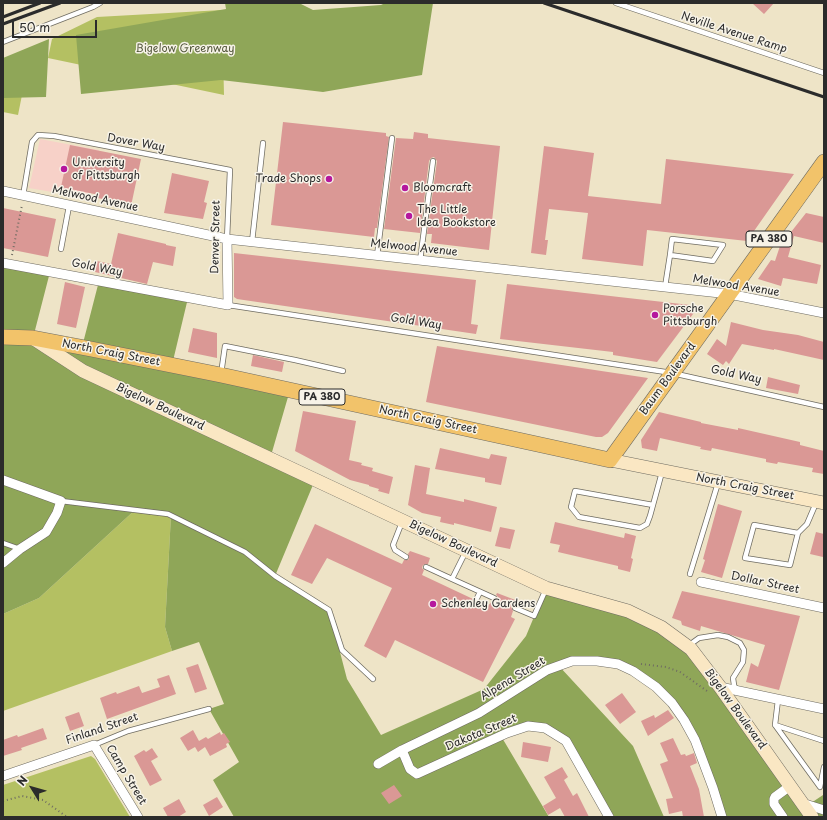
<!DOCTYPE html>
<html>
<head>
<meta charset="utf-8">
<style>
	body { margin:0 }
	#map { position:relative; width:827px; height:820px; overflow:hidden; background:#eee4c7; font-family:"Playpen Sans",sans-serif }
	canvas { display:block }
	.frame { position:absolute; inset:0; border:4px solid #2b2b2b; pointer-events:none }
	.north { position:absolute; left:12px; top:768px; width:40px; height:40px; -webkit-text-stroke:3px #f7f3e8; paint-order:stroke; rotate:307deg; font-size:11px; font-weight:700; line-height:16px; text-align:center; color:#2b2b2b }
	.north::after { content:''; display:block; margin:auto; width:14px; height:18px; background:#2b2b2b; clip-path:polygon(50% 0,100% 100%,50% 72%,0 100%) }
	.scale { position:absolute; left:12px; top:20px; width:85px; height:18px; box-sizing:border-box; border:2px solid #2b2b2b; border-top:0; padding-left:5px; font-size:12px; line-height:14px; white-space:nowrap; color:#2b2b2b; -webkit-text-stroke:3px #f7f3e8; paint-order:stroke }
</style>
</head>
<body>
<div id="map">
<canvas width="827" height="820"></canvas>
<div class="frame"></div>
<div class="north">N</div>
<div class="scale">50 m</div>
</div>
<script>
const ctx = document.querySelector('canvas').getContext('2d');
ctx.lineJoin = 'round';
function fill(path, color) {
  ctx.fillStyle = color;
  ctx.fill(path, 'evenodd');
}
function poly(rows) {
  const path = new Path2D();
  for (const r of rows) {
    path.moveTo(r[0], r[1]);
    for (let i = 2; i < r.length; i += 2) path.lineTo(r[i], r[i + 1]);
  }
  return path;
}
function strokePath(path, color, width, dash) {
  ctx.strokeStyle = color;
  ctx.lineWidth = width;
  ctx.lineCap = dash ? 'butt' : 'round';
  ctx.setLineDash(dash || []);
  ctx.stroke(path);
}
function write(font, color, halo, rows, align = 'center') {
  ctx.font = font + ' "Playpen Sans",sans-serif';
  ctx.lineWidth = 3;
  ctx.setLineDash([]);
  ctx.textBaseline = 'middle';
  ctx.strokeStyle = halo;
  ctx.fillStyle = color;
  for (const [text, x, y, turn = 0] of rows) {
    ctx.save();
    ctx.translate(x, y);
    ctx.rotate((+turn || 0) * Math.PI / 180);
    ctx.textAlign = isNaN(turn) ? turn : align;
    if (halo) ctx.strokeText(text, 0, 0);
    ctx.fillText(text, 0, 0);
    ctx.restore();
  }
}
const built = poly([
	[40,139,99,150,87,198,29,188]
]);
const green = poly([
	[222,10,224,95,48,58,52,39,97,17],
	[3,64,27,70,18,115,3,112],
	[135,510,171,515,165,627,172,651,3,711,3,614,39,598],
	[91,756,95,759,130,817,3,817,3,785]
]);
const forest = poly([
	[225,3,299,3,313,10,381,5,385,3,433,3,422,75,323,92,221,80,81,94,76,35,226,9],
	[49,39,46,97,3,98,3,58],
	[3,263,50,272,33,338,82,347,99,281,188,298,172,365,290,390,270,459,315,480,275,576,329,610,347,679,381,735,484,689,526,636,546,588,628,611,691,649,808,805,823,795,824,790,824,817,720,817,684,720,633,671,597,661,559,666,633,746,664,817,609,817,566,741,528,726,501,736,549,817,234,817,213,780,239,762,209,709,224,704,199,642,172,651,165,627,171,515,135,510,39,598,3,614]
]);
const building = poly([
	[752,3,774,3,764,14],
	[283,122,386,133,386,136,389,137,377,228,375,228,374,237,271,225],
	[414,132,428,134,428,138,500,146,489,250,431,243,432,234,427,234,437,161,434,157,431,158,429,161,420,233,384,229,396,138,413,139],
	[70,145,141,159,131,206,98,198,99,195,61,187],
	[544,146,594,153,588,196,661,204,666,159,794,174,747,241,647,230,643,266,582,259,588,213,549,209,545,240,548,240,546,255,531,253],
	[172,173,209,181,204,202,207,203,203,219,164,213],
	[3,208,56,219,48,257,3,248],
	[806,213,824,217,824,243,794,236,788,257,821,265,817,284,783,278,781,286,758,279,771,260,775,261,780,246],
	[118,233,166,244,166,245,176,247,173,266,153,262,147,284,95,272,97,261,111,264],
	[234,253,476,280,471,324,478,325,476,334,237,299,234,297],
	[65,282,85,287,76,328,57,324],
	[507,284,619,297,699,306,657,362,613,355,613,352,500,339],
	[731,322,763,330,798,335,824,342,824,360,774,349,774,350,742,344,729,364,726,361,723,365,707,354,717,339,726,346],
	[193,328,217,333,217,358,188,352],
	[437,346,475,352,648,378,608,433,602,437,596,437,426,402],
	[253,355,284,362,282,372,251,366],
	[768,377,800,385,798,394,766,388],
	[303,411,356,421,349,460,362,463,361,465,373,468,372,471,393,477,389,494,378,491,379,489,369,486,369,485,350,480,295,451],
	[659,412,701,422,701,423,738,430,738,428,800,442,800,445,824,451,824,474,812,472,813,468,778,462,777,464,766,462,766,459,712,448,711,451,700,449,701,447,660,438,657,451,642,448,641,440],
	[440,448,489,459,491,454,507,457,501,485,485,482,485,478,435,469],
	[415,465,430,468,426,494,464,502,464,499,497,507,491,532,454,523,454,525,440,522,441,517,422,513,408,505],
	[718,504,742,511,722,578,701,572,705,560,703,559],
	[555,522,624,538,625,533,636,536,631,558,633,559,630,572,618,569,618,566,558,552,560,545,550,543],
	[315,524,402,564,404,560,407,560,409,559,408,554,410,551,430,558,428,564,423,565,422,568,424,570,422,575,473,599,473,602,475,603,479,602,488,606,492,601,495,602,497,600,498,597,496,595,497,593,518,601,516,605,513,605,511,607,513,611,511,617,515,619,483,682,395,640,386,658,364,646,392,588,327,558,312,584,291,575],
	[500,527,515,530,510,549,495,546],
	[816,532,824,534,824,552,823,557,810,554],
	[682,591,800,616,779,690,746,682,751,663,758,667,765,645,701,626,700,631,682,625,681,621,672,618],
	[198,664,207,689,195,693,186,668],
	[169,675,176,694,107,719,100,698,116,692,117,694,139,686,142,693,160,687,157,679],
	[622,693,636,712,620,724,605,705],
	[668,710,674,718,648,736,641,721,654,715,655,718],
	[79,712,84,726,70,731,65,717],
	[43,728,47,739,21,748,22,750,3,756,3,740,17,735,18,737],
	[193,730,199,741,206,737,208,739,220,732,221,735,224,733,230,742,226,744,227,747,210,756,205,747,198,752,195,747,188,751,180,738],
	[673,738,681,755,685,754,686,756,694,753,697,763,690,766,699,789,704,817,683,817,682,811,669,814,666,799,673,798,660,764,668,761,660,743],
	[523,742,551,747,548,762,521,757],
	[152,748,158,757,151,761,162,780,150,786,134,756,144,750,146,752],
	[562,767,568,777,564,780,573,796,577,793,589,817,565,817,560,808,548,815,543,806,556,798,544,777],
	[394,785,402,796,389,804,381,793],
	[217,797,223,807,209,816,203,805],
	[179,799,186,812,178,817,168,817,163,808]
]);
const path = poly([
	[12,255,22,205],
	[641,664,666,667,680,672,707,691],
	[3,801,22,796,43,800,67,817],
	[111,816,111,817]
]);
const service = poly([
	[616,3,824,73],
	[3,42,93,7,100,3],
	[23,196,32,142,38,135,54,136,230,170,227,239],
	[252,242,263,143],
	[61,249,69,206],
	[377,256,392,138],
	[420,261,433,161],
	[665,287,670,255,713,261,723,245,672,239,670,255],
	[228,305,672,373,824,407],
	[221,374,225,346,295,360,343,371],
	[61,501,168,514,245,552,275,576,329,610,342,650,373,679],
	[653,505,575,491,571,507,579,517,640,528,647,524,650,516,662,472],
	[402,522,393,545,395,550,406,557],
	[798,533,754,525,745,558,790,565,798,533,807,524,816,503],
	[3,543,20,549],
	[466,551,452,579,494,598],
	[426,567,452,579],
	[690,574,718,483],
	[476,600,480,592],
	[515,608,534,616,546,589],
	[688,646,699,638,718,635,728,637,740,643,744,650,743,662,733,678,734,685,736,690],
	[778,700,775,725,820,787,824,767],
	[775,725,824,741],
	[94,745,128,731,209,709]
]);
const minor = poly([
	[3,191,227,239,729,294,824,313],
	[3,263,228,305,227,239],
	[3,480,61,501,57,513,46,532,20,549,3,563],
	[701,582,824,608],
	[720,687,824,709],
	[402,750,410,769,417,774,507,733,528,726,545,728,566,741,609,817],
	[378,764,402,750,479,713,547,670,572,661,597,661,618,664,633,671,656,687,672,703,684,720,695,740,713,788,722,817],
	[3,776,94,745,138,817],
	[802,803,824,810],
	[783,817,774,804,774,799,775,797,790,786]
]);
const secondary = poly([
	[34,339,83,371,546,588,628,611,661,627,691,649,720,687,812,817],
	[610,460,824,503]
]);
const primary = poly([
	[3,337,33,338,91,349,221,375,610,460,824,162]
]);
const rail = poly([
	[544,3,824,97],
	[3,17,40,3],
	[3,24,60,3]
]);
const markers = [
	[64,169,4,"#b5179e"],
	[329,179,4,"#b5179e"],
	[405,188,4,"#b5179e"],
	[409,216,4,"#b5179e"],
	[655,315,4,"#b5179e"],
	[433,604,4,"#b5179e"]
];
const shields = [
	[769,239,46],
	[322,397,46]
];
const shieldNames = [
	["PA 380",769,239],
	["PA 380",322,397]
];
const streetNames = [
	["Neville Avenue Ramp",734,33,18],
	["Dover Way",136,143,10],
	["Melwood Avenue",95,199,12],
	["Denver Street",216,237,-89],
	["Melwood Avenue",414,248,6],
	["Gold Way",97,268,11],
	["Melwood Avenue",736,286,9],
	["Gold Way",416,322,9],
	["North Craig Street",111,353,11],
	["Gold Way",736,375,12],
	["Baum Boulevard",668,379,-54],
	["Bigelow Boulevard",160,407,25],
	["North Craig Street",428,420,12],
	["North Craig Street",745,487,11],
	["Bigelow Boulevard",453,544,25],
	["Dollar Street",765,583,12],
	["Alpena Street",513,679,-31],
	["Bigelow Boulevard",735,709,54],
	["Finland Street",102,729,-19],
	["Dakota Street",481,733,-23],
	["Camp Street",126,775,59]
];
const parkNames = [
	["Bigelow Greenway",185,49]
];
const poiNames = [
	["University",72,163],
	["of Pittsburgh",72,176],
	["Trade Shops",321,179,"right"],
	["Bloomcraft",413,188],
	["The Little",417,210],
	["Idea Bookstore",417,223],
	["Porsche",663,309],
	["Pittsburgh",663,322],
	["Schenley Gardens",441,604]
];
fill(built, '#f7d1c8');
fill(green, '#b4c062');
fill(forest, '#8fa658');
fill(building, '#da9895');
strokePath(service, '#6f6c62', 6);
strokePath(minor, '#6f6c62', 10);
strokePath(secondary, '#6f6c62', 14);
strokePath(primary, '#6f6c62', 16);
strokePath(path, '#6f6c62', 2, [1, 3]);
strokePath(service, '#fff', 4.5);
strokePath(minor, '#fff', 9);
strokePath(secondary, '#fae7c3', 13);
strokePath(primary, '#f2c36a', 15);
strokePath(rail, '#2b2b2b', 3);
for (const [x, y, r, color] of markers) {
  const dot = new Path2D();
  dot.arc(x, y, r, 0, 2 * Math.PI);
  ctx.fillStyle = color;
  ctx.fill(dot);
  strokePath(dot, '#f7f3e8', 1.5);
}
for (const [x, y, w] of shields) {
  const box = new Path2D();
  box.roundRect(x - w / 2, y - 8, w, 16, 3);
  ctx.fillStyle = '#f7f3e8';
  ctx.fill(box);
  strokePath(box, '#2b2b2b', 1);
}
write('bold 10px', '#2b2b2b', null, shieldNames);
write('11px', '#2b2b2b', '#f7f3e8', streetNames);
write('11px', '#54583c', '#f7f3e8', parkNames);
write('11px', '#2b2b2b', '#f7f3e8', poiNames, 'left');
</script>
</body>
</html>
